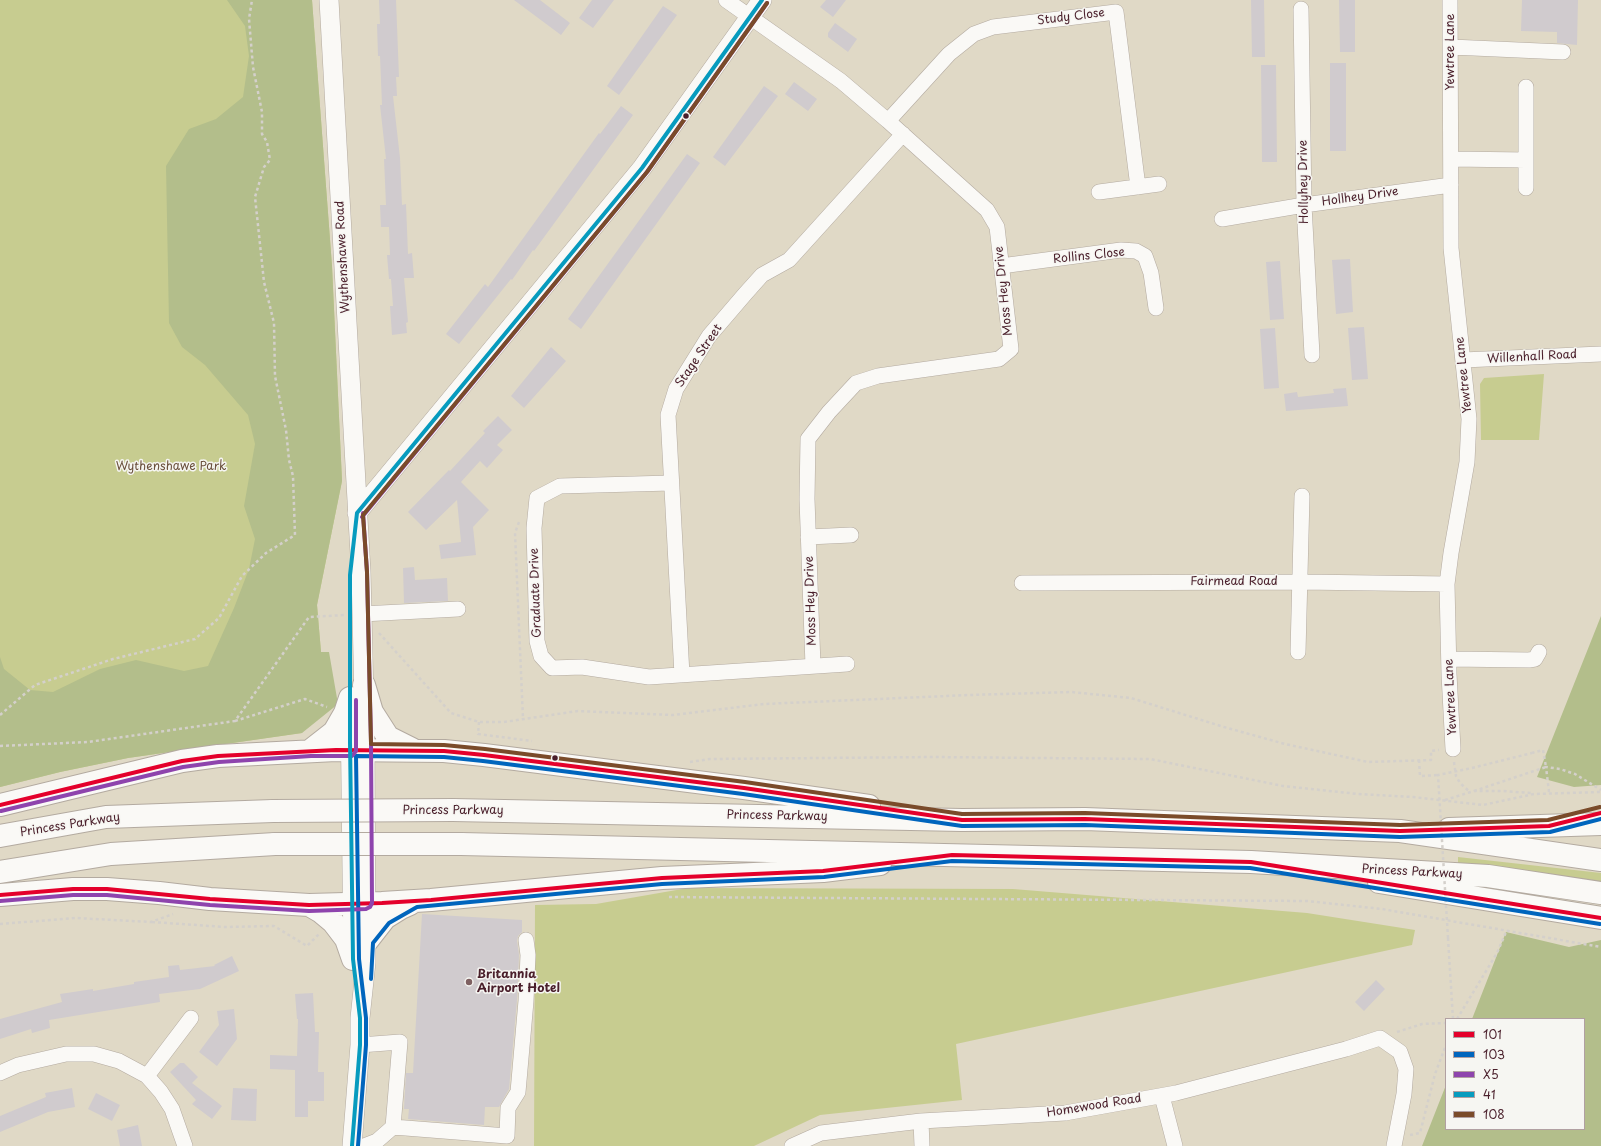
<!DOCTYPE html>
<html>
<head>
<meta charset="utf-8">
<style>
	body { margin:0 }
	#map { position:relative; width:1601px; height:1146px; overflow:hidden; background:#e0d9c6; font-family:"Playpen Sans",sans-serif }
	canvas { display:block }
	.legend { position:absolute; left:1445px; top:1018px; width:140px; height:112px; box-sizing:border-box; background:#f6f6f2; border:1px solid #b1a0a2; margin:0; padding:5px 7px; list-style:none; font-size:12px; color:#4a1f2b }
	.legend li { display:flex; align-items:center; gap:8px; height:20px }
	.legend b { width:20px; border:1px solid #b1a0a2 }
</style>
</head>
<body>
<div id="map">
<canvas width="1601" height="1146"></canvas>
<ul class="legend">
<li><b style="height:5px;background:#e4002b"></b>101</li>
<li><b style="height:5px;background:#0065bd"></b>103</li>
<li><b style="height:5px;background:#8e44ad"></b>X5</li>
<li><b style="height:5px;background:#079bbe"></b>41</li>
<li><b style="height:5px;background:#7a4b2a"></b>108</li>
</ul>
</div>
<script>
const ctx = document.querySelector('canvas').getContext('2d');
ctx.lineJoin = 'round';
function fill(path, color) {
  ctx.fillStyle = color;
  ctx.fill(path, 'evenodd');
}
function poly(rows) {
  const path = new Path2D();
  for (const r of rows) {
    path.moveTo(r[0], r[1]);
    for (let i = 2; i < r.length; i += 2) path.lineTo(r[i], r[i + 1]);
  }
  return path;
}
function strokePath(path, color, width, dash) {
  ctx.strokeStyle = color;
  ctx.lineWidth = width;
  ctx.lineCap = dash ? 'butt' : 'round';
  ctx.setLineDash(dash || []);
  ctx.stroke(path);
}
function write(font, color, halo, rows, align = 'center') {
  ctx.font = font + ' "Playpen Sans",sans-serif';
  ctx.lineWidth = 3;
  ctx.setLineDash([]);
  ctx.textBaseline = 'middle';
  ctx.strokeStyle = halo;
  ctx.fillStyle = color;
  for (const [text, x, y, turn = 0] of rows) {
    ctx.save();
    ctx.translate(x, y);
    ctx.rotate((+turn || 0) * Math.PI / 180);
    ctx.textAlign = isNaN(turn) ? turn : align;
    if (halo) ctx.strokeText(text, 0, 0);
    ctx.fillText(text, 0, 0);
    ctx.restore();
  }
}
const green = poly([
	[0,0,312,0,332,266,342,481,317,605,321,652,329,652,302,733,128,758,60,772,0,787],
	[1544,374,1539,440,1481,440,1480,384,1484,378],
	[1458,857,1601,873,1601,884,1458,865],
	[688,888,1013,889,1307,913,1415,930,1412,945,956,1044,962,1100,820,1115,754,1146,534,1146,535,905,596,904]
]);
const forest = poly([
	[227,0,312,0,332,266,342,481,317,605,321,652,329,652,338,704,302,733,128,758,60,772,0,787,0,657,4,669,30,690,53,692,100,669,136,660,184,671,208,666,234,608,249,569,255,539,244,506,255,444,248,415,205,365,182,347,169,323,166,166,189,129,216,119,243,97,249,56,245,26],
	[1601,616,1601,785,1574,787,1537,777],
	[1506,932,1569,947,1601,940,1601,1146,1422,1146,1446,1085,1446,1129,1584,1129,1584,1019,1472,1019]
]);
const building = poly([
	[379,0,396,0,399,77,396,77,397,96,393,96,400,158,402,205,406,204,408,254,412,253,414,278,404,278,408,322,406,323,407,333,392,335,390,306,393,306,391,279,389,279,387,255,390,255,389,227,381,227,380,205,386,205,384,159,386,159,380,105,382,105,380,56,378,56,377,24,380,24],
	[514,0,540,0,570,23,561,35],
	[592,0,614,0,593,28,579,18],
	[826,0,846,0,833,17,820,7],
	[1251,0,1264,0,1265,57,1252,57],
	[1339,0,1355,0,1355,52,1340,52],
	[1522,0,1578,0,1577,45,1557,43,1557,32,1521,31],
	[663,6,677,15,619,95,607,86],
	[835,23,857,39,848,52,828,37,828,33],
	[1330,63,1346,63,1346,151,1330,151],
	[1261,65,1276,65,1277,162,1262,162],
	[794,82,817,99,808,111,785,94],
	[764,86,778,96,725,166,713,157],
	[621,106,633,115,534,251,533,250,512,280,511,279,459,344,446,334,485,284,488,287,599,133,600,134],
	[687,154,700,163,581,329,568,319],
	[1350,259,1353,312,1336,314,1332,260],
	[1280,261,1284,319,1270,320,1266,262],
	[1364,327,1368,379,1352,380,1348,328],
	[1275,328,1279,388,1264,389,1260,329],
	[551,347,566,361,524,408,511,396],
	[1346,388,1348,406,1286,411,1284,394,1297,392,1298,397,1334,393,1333,389],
	[498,416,512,430,497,445,503,450,487,468,480,461,461,482,489,510,473,527,476,555,441,559,439,545,461,542,457,500,426,530,408,512,449,470,450,471,485,433,483,431],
	[414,567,415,580,447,578,448,601,404,603,403,568],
	[422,914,522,920,522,932,518,936,517,941,519,955,517,1000,509,1089,499,1107,485,1107,484,1125,408,1119,409,1109,404,1109,406,1073,413,1073],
	[232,956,239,971,200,989,159,994,160,1002,49,1020,50,1028,32,1033,31,1029,0,1039,0,1019,62,1002,60,994,93,989,93,991,134,984,134,982,169,977,168,966,179,965,180,970,215,966,214,965],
	[1376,980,1385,989,1364,1011,1355,1002],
	[313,993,315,1032,319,1032,318,1072,324,1072,324,1101,308,1101,308,1117,295,1117,295,1070,270,1069,270,1055,297,1056,298,1019,297,1019,295,994],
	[234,1009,237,1039,217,1066,199,1052,219,1025,217,1011],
	[180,1063,184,1063,198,1077,192,1083,222,1106,212,1119,192,1104,196,1100,170,1072],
	[72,1088,75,1107,48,1112,0,1132,0,1116,46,1097,45,1093],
	[233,1088,257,1089,256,1121,231,1120],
	[96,1093,120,1105,112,1121,88,1109],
	[138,1125,142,1146,120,1146,117,1130]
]);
const path = poly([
	[519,522,515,533,523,719],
	[379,633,451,713,479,722,504,722,578,711,673,715,764,704,969,695,1071,692,1131,698,1224,727,1285,744,1368,762,1431,760,1431,751,1439,750],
	[0,715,35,685,113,659,195,639,219,618,242,576,266,553,295,535,293,476,289,460,286,430,275,376,274,323,264,282,255,197,264,167,270,160,267,142,262,134,262,112,253,67,249,19,252,0],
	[235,721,305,699,327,707],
	[479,722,478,734,532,741],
	[0,746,88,742,235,721,309,617,346,615],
	[1419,760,1420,776,1438,775],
	[690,762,710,759,934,757,1150,759,1283,786,1358,794,1413,797,1483,805,1534,794,1601,792],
	[1454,762,1456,776,1460,783,1470,792],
	[1474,791,1546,767,1543,750,1532,753],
	[1549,792,1546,767,1560,769,1575,774,1601,790],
	[1445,800,1474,791,1502,791,1531,793],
	[669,897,1307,901,1382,909,1601,947],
	[152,922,225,927,274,926,307,946,320,933],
	[0,924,76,918,151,922,173,914],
	[1448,938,1453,1019],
	[1457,1019,1497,953,1506,932],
	[1397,1032,1422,1024,1446,1023],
	[1410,1135,1420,1133,1435,1074,1446,1045]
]);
const minor = poly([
	[726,0,841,81,888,121,987,210,997,227,1011,349,999,359,878,376,856,383,829,412,808,439,807,499,813,666],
	[1450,0,1451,248,1469,419,1467,462,1451,553,1447,584,1449,674,1453,749],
	[1301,9,1304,205,1312,355],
	[1451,47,1563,52],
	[888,121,949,54,974,34,993,27,1116,12,1138,187],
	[1451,159,1526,160],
	[1526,188,1526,87],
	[1099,192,1159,184],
	[1222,219,1304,205,1451,185],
	[1001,266,1121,250,1136,251,1145,256,1151,273,1156,308],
	[1463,360,1601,354],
	[671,483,560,486,537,498,534,528,537,641,541,656,552,668,582,667,649,677,847,664],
	[808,537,851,535],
	[1022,583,1301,582,1447,584],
	[362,614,458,609],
	[1298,652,1302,496],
	[1449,659,1529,660,1535,659,1539,652],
	[682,675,668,415,676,389,709,336,745,294,762,275,789,260,903,134],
	[360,1045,400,1042,393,1127,507,1136,508,1108,518,1092,526,1001,528,955,526,940],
	[0,1073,18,1065,66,1054,94,1054,119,1061,147,1076,161,1092,172,1109,185,1146],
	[147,1076,191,1018],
	[1162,1096,1175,1146],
	[921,1121,922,1146],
	[364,1146,377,1141,393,1127],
	[792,1146,821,1133,921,1121,1065,1113,1176,1093,1346,1049,1380,1038,1400,1052,1406,1069,1404,1094,1394,1146]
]);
const major = poly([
	[329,0,361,572,365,741,366,962,360,1018,360,1045,352,1146],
	[357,513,642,168,762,0],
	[350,700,353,955]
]);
const highway = poly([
	[364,685,372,712,388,737,412,749],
	[311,750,334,732,345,713,350,698],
	[0,805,182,761,218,756,336,750,444,751,484,755,744,788,869,806],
	[453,810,962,820,1085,819,1400,831,1601,860],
	[1449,829,1601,824],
	[0,836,106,817,273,811],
	[461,844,1251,862,1488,876,1601,893],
	[0,872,111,854,275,844],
	[1379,882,1601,918],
	[0,895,73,889,107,889,159,893,210,899,309,905,382,903,431,900,662,878,823,871,880,864],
	[309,905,321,912,333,922,346,939,353,959],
	[367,941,385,918,401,908,410,904]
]);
const pathBridge = poly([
	[1448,938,1438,775,1472,768,1532,753]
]);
const highwayBridge = poly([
	[273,811,453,810],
	[275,844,461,844]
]);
const bus1 = poly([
	[0,805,182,761,218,756,336,750,444,751,484,755,744,788,962,820,1085,819,1400,831,1549,826,1601,813],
	[0,895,73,889,107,889,210,899,309,905,382,903,431,900,662,878,823,871,952,855,1251,862,1601,918]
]);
const bus2 = poly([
	[371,979,373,943,389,923,417,907,662,884,824,877,952,861,1250,868,1600,924],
	[358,1146,366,1045,366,1018,359,959,356,756,444,757,483,761,743,794,962,826,1085,825,1400,837,1550,832,1601,819]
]);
const bus3 = poly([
	[362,517,647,172,767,3],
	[1,811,183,767,219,762,311,756,352,756,356,751,356,700],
	[0,901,73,895,107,895,210,905,309,911,366,909,370,907,372,903,371,741,367,572,363,513]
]);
const bus4 = poly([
	[357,513,642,168,762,0],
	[352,1146,360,1045,360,1018,353,959,350,742,350,575,357,513]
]);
const bus5 = poly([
	[767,3,647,172,363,515,367,572,371,744,444,745,485,749,745,782,962,814,1085,813,1400,825,1548,820,1600,807]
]);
const markers = [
	[686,116,3.5,"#4a1f2b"],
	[555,758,3.5,"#4a1f2b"],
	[469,982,4,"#7e6061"]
];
const streetNames = [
	["Study Close",1071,17,-7],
	["Yewtree Lane",1451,52,-90],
	["Hollyhey Drive",1304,182,-91],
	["Hollhey Drive",1360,197,-8],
	["Rollins Close",1089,256,-6],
	["Wythenshawe Road",343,257,-93],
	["Moss Hey Drive",1004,291,-96],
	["Stage Street",699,356,-56],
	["Willenhall Road",1532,357,-3],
	["Yewtree Lane",1464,375,-96],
	["Fairmead Road",1234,582],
	["Graduate Drive",536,593,-92],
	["Moss Hey Drive",811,601,-92],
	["Yewtree Lane",1451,697,-93],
	["Princess Parkway",453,811],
	["Princess Parkway",777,816,1],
	["Princess Parkway",70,825,-9],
	["Princess Parkway",1412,872,3],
	["Homewood Road",1094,1106,-9]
];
const parkNames = [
	["Wythenshawe Park",171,467]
];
const poiNames = [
	["Britannia",477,975],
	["Airport Hotel",477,989]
];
fill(green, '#c7cc90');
fill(forest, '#b3be8b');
fill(building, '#d0cbce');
strokePath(minor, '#b3aaa0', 16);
strokePath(major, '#b3aaa0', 20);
strokePath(highway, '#b3aaa0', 24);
strokePath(path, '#d4d0cb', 2.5, [3, 3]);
strokePath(minor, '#faf9f6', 15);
strokePath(major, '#faf9f6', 19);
strokePath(highway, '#faf9f6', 22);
strokePath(highwayBridge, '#b3aaa0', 24, []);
strokePath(pathBridge, '#d4d0cb', 2.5, [3, 3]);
strokePath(highwayBridge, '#faf9f6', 22);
strokePath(bus1, '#e4002b', 4);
strokePath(bus2, '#0065bd', 4);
strokePath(bus3, '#8e44ad', 4);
strokePath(bus4, '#079bbe', 4);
strokePath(bus5, '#7a4b2a', 4);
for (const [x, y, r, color] of markers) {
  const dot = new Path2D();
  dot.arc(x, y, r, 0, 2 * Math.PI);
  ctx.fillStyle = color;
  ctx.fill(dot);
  strokePath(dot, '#f6f6f2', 1.5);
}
write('12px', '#4a1f2b', '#f6f6f2', streetNames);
write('12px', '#6a503c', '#f6f6f2', parkNames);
write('bold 12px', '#4a1f2b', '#f6f6f2', poiNames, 'left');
</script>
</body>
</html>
